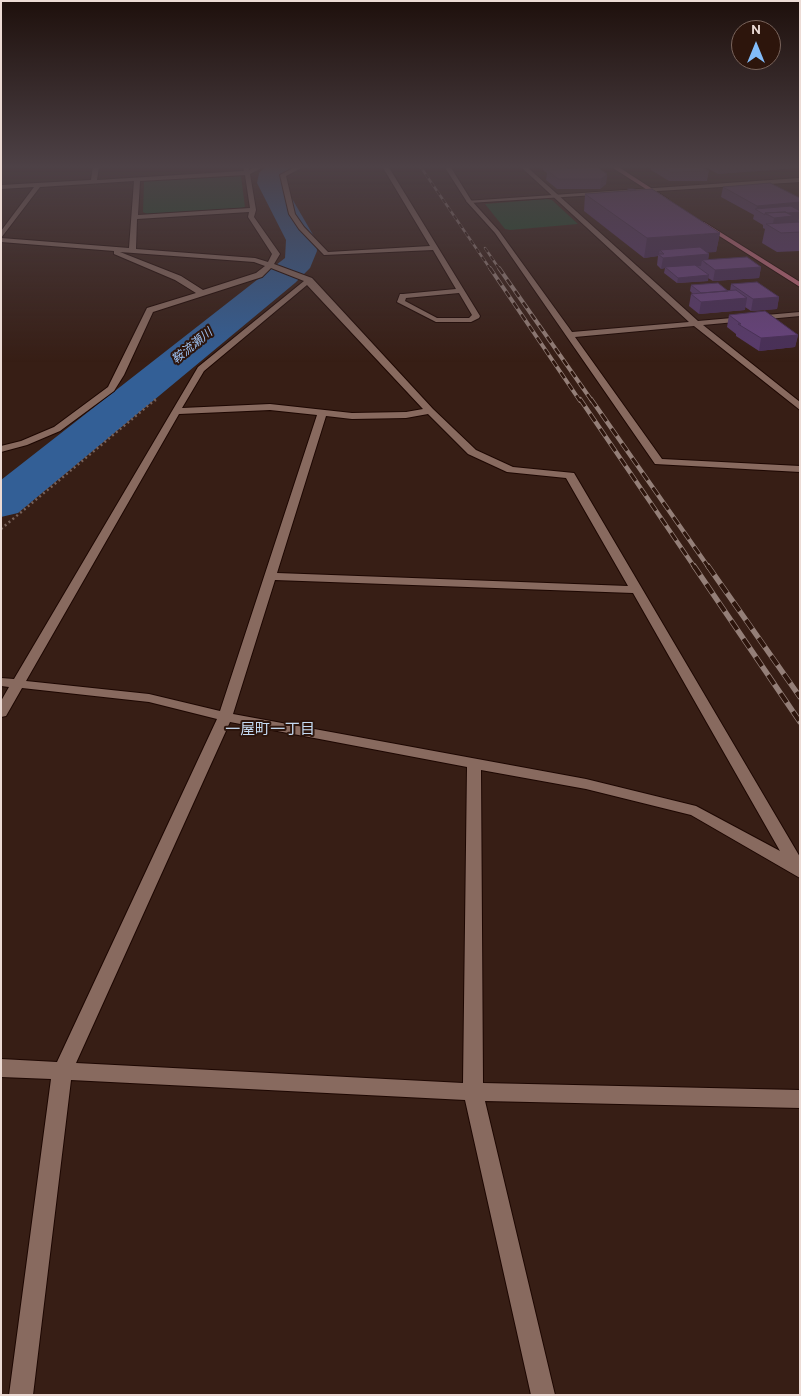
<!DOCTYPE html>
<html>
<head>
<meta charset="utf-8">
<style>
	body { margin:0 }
	#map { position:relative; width:801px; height:1396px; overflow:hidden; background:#371e15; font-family:Overpass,sans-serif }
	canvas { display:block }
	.frame { position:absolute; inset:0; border:2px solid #ecdbd5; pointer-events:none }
	.north { position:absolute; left:731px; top:20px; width:50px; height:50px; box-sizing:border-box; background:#2d150c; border:1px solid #79645c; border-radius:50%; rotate:0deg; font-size:14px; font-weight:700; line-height:20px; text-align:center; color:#ecdbd5 }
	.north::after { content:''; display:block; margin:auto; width:18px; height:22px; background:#82bcfa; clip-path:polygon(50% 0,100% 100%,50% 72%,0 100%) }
</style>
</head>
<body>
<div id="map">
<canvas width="801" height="1396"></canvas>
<div class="frame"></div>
<div class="north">N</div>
</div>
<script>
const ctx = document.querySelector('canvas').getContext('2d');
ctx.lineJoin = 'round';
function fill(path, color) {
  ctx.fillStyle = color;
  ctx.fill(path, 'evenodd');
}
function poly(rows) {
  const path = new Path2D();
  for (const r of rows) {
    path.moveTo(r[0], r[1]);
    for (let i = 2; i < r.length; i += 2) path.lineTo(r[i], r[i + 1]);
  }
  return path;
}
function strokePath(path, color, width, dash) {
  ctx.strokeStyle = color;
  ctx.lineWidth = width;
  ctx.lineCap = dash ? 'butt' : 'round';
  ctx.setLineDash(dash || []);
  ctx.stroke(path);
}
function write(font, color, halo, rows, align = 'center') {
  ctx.font = font + ' Overpass,"Noto Sans JP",sans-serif';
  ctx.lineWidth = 4;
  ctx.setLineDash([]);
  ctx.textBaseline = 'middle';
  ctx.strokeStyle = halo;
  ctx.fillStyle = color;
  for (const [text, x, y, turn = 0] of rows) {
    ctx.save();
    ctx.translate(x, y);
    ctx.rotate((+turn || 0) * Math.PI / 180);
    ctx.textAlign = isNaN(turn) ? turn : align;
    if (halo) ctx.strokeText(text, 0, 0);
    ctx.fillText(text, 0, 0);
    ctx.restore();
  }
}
const green = poly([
	[241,176,245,207,242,208,147,214,143,212,144,181],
	[546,199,552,200,578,224,510,230,505,229,485,204]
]);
const river = poly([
	[266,166,296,166,284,176,283,183,316,240,317,251,310,268,295,283,18,513,1,517,1,480,285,258,286,240,257,183,259,173,266,166]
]);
const pathFar1 = poly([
	[155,401,157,399]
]);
const path = poly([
	[1,529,156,399]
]);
const minor = poly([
	[93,166,99,166,97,180,244,171,243,166,249,166,249,170,257,166,265,166,250,174,256,210,254,217,280,254,274,264,312,278,433,409,476,450,513,467,574,473,800,857,800,878,691,815,586,789,481,770,483,1083,800,1090,800,1108,485,1101,555,1395,531,1395,465,1100,71,1080,33,1395,9,1395,51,1079,1,1077,1,1059,57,1062,217,719,149,702,22,688,6,716,1,717,1,701,9,687,1,686,1,678,14,679,198,367,304,281,271,268,262,277,153,312,124,375,114,391,60,431,27,445,1,452,1,446,21,441,54,427,108,387,147,308,196,293,175,280,114,254,114,251,1,242,1,238,129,248,134,181,40,187,1,238,1,231,34,187,1,189,1,185,91,180,93,166],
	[245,175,250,208,138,215,140,181,245,175],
	[249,212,248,217,272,254,268,262,255,258,136,249,137,219,249,212],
	[120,252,254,262,265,266,256,273,203,290,181,276,120,252],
	[307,285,423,409,406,412,352,413,270,404,182,408,204,371,307,285],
	[270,410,317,415,220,711,149,694,26,681,179,414,270,410],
	[428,414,468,454,507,472,566,478,628,586,277,573,326,416,352,419,406,418,428,414],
	[275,580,633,593,780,851,696,806,586,779,233,714,275,580],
	[230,722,467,767,463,1083,76,1063,230,722],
	[297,166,305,166,286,176,295,214,304,227,328,252,430,246,382,166,388,166,480,316,479,318,471,322,436,322,397,302,400,294,403,294,456,289,433,250,324,255,299,229,289,214,280,175,297,166],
	[459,293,472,315,469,318,437,318,405,301,406,298,459,293],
	[444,166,450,166,471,200,499,231,572,332,689,322,520,166,526,166,698,321,800,312,800,316,703,325,800,402,800,410,694,326,575,337,662,459,800,466,800,472,655,464,495,233,467,202,444,166]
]);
const tertiary = poly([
	[800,178,800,182,469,203,466,201,800,178]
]);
const primary = poly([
	[610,166,617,166,668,199,663,200,610,166],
	[704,222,800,282,800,287,702,225,704,222]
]);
const railFar3 = poly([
	[420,166,491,270],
	[485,248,500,270]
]);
const railFar2 = poly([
	[490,268,580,401],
	[499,268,592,401]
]);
const railFar1 = poly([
	[580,399,695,568],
	[591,399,709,568]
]);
const rail = poly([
	[694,566,800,722],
	[708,566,800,697]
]);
const wall = poly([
	[543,166,564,166,567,169,607,174,606,184,600,189,557,189,546,180,547,173,543,170],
	[651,166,699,166,709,171,707,181,669,181,651,170],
	[704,166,800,166,718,174],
	[723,187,800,198,800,251,777,252,762,243,765,229,763,228,763,225,753,219,754,215,721,197],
	[628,189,720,233,716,252,707,252,709,254,708,260,761,267,759,278,713,281,708,278,708,281,677,283,664,273,665,268,661,269,657,265,658,256,644,258,584,211,585,194,627,191],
	[731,284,779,297,777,309,751,311,745,307,745,310,699,314,689,306,691,294,693,294,690,291,691,285,728,291,730,291],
	[729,315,798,335,795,347,759,351,736,336,736,334,727,327]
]);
const shadedWall = poly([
	[720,166,800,166,800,168,718,174],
	[607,174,606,184,600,189,601,179],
	[800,202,800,220,798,219,798,222,772,228,774,218,756,210,757,206],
	[720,233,716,252,664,256,664,254,660,250,658,256,644,258,647,238],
	[709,254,707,265,702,260,701,266,666,268,665,267,665,268,661,269,663,258],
	[761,267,759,278,713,281,715,270],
	[709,275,708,281,677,283,678,278],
	[779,297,777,309,751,311,753,299],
	[747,298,745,310,699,314,701,302],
	[798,335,795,347,759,351,761,338]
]);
const building = poly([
	[544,166,564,166,567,169,557,168,546,168,544,166],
	[661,166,699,166,709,171,670,172,661,166],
	[597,167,607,174,601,179,558,179,547,170,597,167],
	[770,183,800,198,800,202,757,206,723,187,770,183],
	[628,189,634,189,636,190,630,191,628,189],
	[652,189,720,233,647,238,585,194,652,189],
	[791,206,800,211,800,212,788,213,785,212,765,213,765,215,755,209,791,206],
	[785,212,793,216,774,218,765,213,785,212],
	[800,222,800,232,781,233,766,224,800,222],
	[700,247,709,254,663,258,658,254,664,254,660,250,700,247],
	[747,257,761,267,715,270,702,260,747,257],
	[695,265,709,275,678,278,665,267,695,265],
	[757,282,779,297,753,299,731,284,757,282],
	[718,283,728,291,701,293,691,285,718,283],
	[736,290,747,298,701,302,691,294,736,290],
	[765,311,798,335,761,338,738,324,741,324,729,315,765,311]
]);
const farWaternames = [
	["鞍流瀬川",193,347,-39]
];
const neighbourhoodNames = [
	["一屋町一丁目",270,731]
];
fill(green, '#194c2a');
fill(river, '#335f96');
strokePath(minor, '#1d0702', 2);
strokePath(tertiary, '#1d0702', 2);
strokePath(primary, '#1d0702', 2);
strokePath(pathFar1, '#78625a', 2, [1, 2.5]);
strokePath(path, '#78625a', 2.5, [2, 3]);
fill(minor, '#886a5f');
fill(tertiary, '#886a5f');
fill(primary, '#c56c7e');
strokePath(railFar3, '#947f78', 2.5);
strokePath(railFar2, '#947f78', 4);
strokePath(railFar1, '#947f78', 4.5);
strokePath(rail, '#947f78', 5.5);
strokePath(railFar3, '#2d150c', 2, [5]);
strokePath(railFar2, '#2d150c', 2.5, [7]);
strokePath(railFar1, '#2d150c', 3, [9]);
strokePath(rail, '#2d150c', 4, [11]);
fill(wall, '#593a6d');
fill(shadedWall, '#492f59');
fill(building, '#68437f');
strokePath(building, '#492f59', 1);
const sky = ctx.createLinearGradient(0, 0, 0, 362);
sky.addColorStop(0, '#1e100c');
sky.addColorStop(0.46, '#4d4146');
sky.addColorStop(1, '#4d414600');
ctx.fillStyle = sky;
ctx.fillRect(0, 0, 801, 362);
write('italic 12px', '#9dc2f2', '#2d150c', farWaternames);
write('15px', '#c5dbf3', '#2d150c', neighbourhoodNames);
</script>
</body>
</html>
